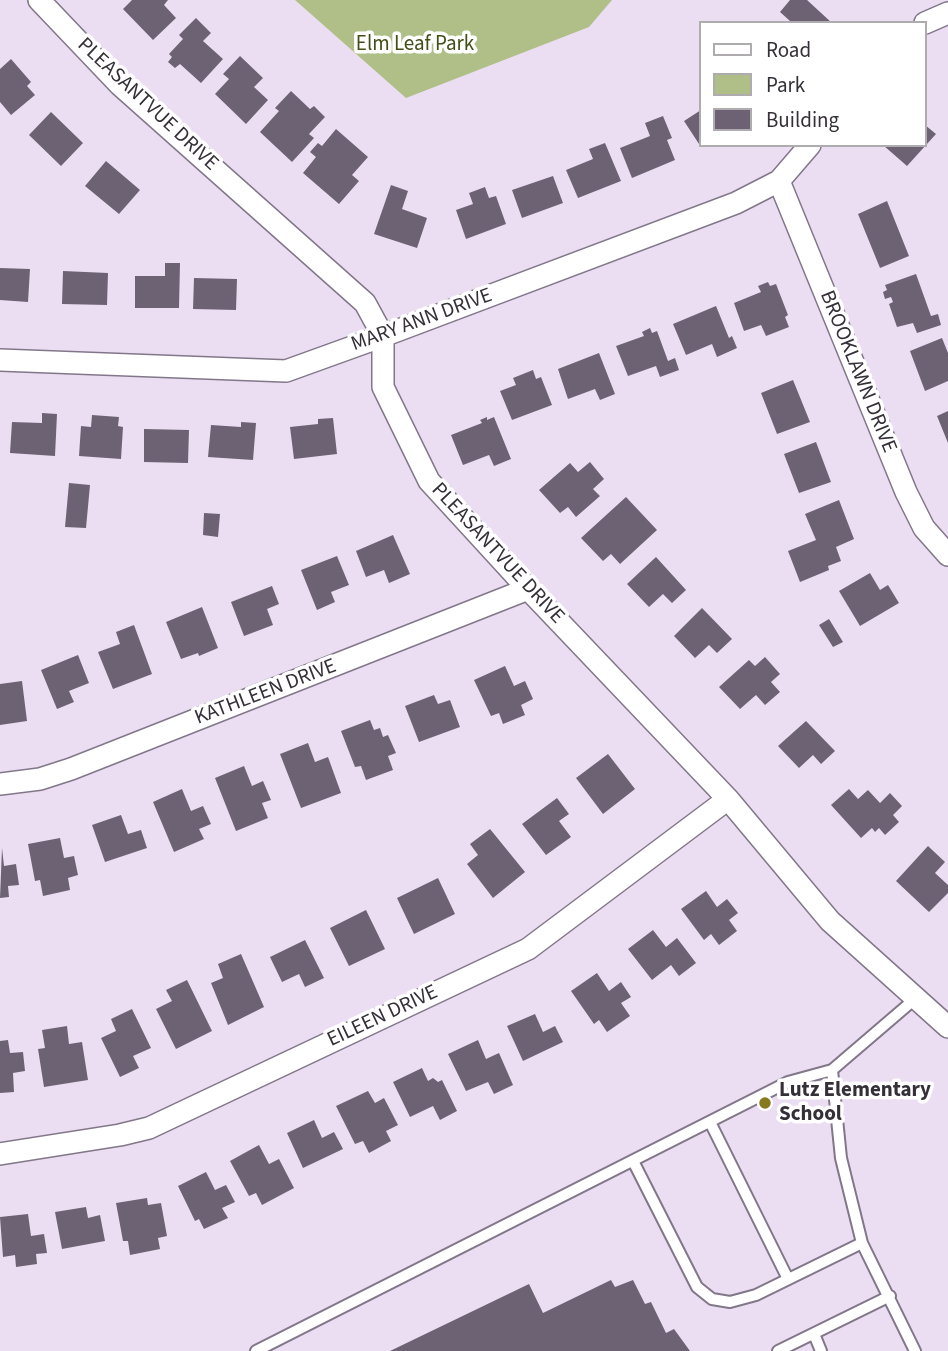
<!DOCTYPE html>
<html>
<head>
<meta charset="utf-8">
<style>
	body { margin:0 }
	#map { position:relative; width:948px; height:1351px; overflow:hidden; background:#ebdef2; font-family:"Source Sans 3",sans-serif }
	canvas { display:block }
	.legend { position:absolute; left:699px; top:21px; width:228px; height:126px; box-sizing:border-box; background:#fff; border:2px solid #aeacaf; margin:0; padding:9px 12px; list-style:none; font-size:21px; color:#353038 }
	.legend li { display:flex; align-items:center; gap:14px; height:35px }
	.legend b { width:35px; border:2px solid #aeacaf }
</style>
</head>
<body>
<div id="map">
<canvas width="948" height="1351"></canvas>
<ul class="legend">
<li><b style="height:9px;background:#fff"></b>Road</li>
<li><b style="height:19px;background:#b0bf87"></b>Park</li>
<li><b style="height:19px;background:#6d6274"></b>Building</li>
</ul>
</div>
<script>
const ctx = document.querySelector('canvas').getContext('2d');
ctx.lineJoin = 'round';
function fill(path, color) {
  ctx.fillStyle = color;
  ctx.fill(path, 'evenodd');
}
function poly(rows) {
  const path = new Path2D();
  for (const r of rows) {
    path.moveTo(r[0], r[1]);
    for (let i = 2; i < r.length; i += 2) path.lineTo(r[i], r[i + 1]);
  }
  return path;
}
function strokePath(path, color, width, dash) {
  ctx.strokeStyle = color;
  ctx.lineWidth = width;
  ctx.lineCap = dash ? 'butt' : 'round';
  ctx.setLineDash(dash || []);
  ctx.stroke(path);
}
function write(font, color, halo, rows, align = 'center') {
  ctx.font = font + ' "Source Sans 3",sans-serif';
  ctx.lineWidth = 7;
  ctx.setLineDash([]);
  ctx.textBaseline = 'middle';
  ctx.strokeStyle = halo;
  ctx.fillStyle = color;
  for (const [text, x, y, turn = 0] of rows) {
    ctx.save();
    ctx.translate(x, y);
    ctx.rotate((+turn || 0) * Math.PI / 180);
    ctx.textAlign = isNaN(turn) ? turn : align;
    if (halo) ctx.strokeText(text, 0, 0);
    ctx.fillText(text, 0, 0);
    ctx.restore();
  }
}
const green = poly([
	[295,0,612,0,589,27,406,98]
]);
const building = poly([
	[132,0,168,0,164,5,176,18,153,40,123,9],
	[790,0,807,0,832,23,788,23,790,21,780,12],
	[196,18,211,33,203,41,223,59,201,83,180,64,175,68,168,62,172,57,169,54,183,39,179,35],
	[240,56,263,78,254,87,268,100,246,124,215,94,229,79,223,74],
	[11,59,31,82,27,86,35,95,11,115,0,102,0,69],
	[291,91,310,109,314,106,325,117,309,134,314,138,292,162,260,132,279,111,275,108],
	[701,110,701,147,684,121],
	[51,112,83,143,61,166,29,135],
	[663,116,672,138,667,140,675,160,632,178,620,148,650,136,645,123],
	[925,125,936,134,907,166,883,145,925,145],
	[336,129,368,157,352,175,359,181,339,204,303,173,316,157,310,152,318,143,322,146],
	[605,143,621,181,578,198,566,170,593,159,589,149],
	[106,161,140,190,119,214,85,186],
	[553,176,563,203,522,218,512,190],
	[391,185,408,191,402,209,427,218,417,248,374,234],
	[485,187,489,198,496,196,506,224,466,239,456,210,473,204,469,193],
	[887,201,909,256,880,268,858,214],
	[165,263,180,263,179,308,135,308,135,276,165,276],
	[0,268,30,269,28,302,0,300],
	[63,271,108,273,107,305,62,304],
	[916,274,931,316,938,314,941,325,917,333,913,323,897,327,889,304,893,302,891,297,885,299,883,292,887,290,885,285],
	[194,278,237,279,236,310,193,309],
	[768,282,770,286,776,284,788,315,785,317,789,327,766,336,761,325,744,331,734,303,761,292,758,286],
	[716,306,729,338,732,336,737,348,717,357,712,344,686,355,673,324],
	[650,328,652,333,657,331,668,361,675,358,679,370,660,377,656,366,628,376,616,346,644,336,642,332],
	[942,338,948,353,948,381,925,391,910,351],
	[599,353,615,394,600,400,595,389,568,399,558,369],
	[533,370,536,379,541,377,552,405,512,420,500,391,516,385,513,378],
	[793,380,810,422,777,434,761,393],
	[948,411,948,443,937,416],
	[42,413,57,414,55,456,10,453,12,422,42,423],
	[92,415,119,417,118,426,123,427,121,459,79,456,81,426,91,427],
	[487,417,487,420,494,417,511,459,494,466,489,455,463,465,451,435,482,423,480,420],
	[333,418,337,454,294,459,290,427,318,424,318,419],
	[241,422,256,423,253,460,208,457,211,425,241,427],
	[144,429,189,430,188,463,144,462],
	[816,442,831,482,799,493,784,454],
	[590,462,604,479,593,489,600,496,576,517,568,507,560,513,539,490,570,463,578,472],
	[69,483,90,485,86,528,65,527],
	[626,497,657,530,620,564,611,554,603,561,581,538],
	[839,500,854,539,836,547,841,561,828,566,829,570,800,582,788,551,816,540,805,514],
	[204,513,220,514,218,537,203,535],
	[393,535,410,574,389,583,384,570,366,577,356,551],
	[337,556,349,585,331,592,335,602,317,610,301,570],
	[656,557,686,590,672,603,663,594,649,607,627,584],
	[870,573,880,590,888,585,899,603,860,626,839,591],
	[272,586,279,604,267,609,273,625,244,636,231,602],
	[202,607,218,648,199,656,198,653,181,659,166,622],
	[702,608,732,639,717,653,709,645,695,658,674,636],
	[829,619,843,642,833,647,819,625],
	[134,625,152,674,113,689,98,652,120,644,116,632],
	[78,655,89,683,69,691,74,702,57,709,41,670],
	[765,657,780,674,771,682,780,692,765,705,756,695,740,709,719,687,749,660,755,666],
	[505,666,514,686,525,681,533,699,521,705,525,715,503,724,499,713,491,716,474,680],
	[22,681,27,721,0,725,0,684],
	[434,695,438,704,450,700,460,727,419,742,405,706],
	[370,720,374,730,380,728,383,737,388,735,396,753,388,756,393,770,366,780,361,766,355,767,341,731],
	[806,721,835,751,821,764,813,755,799,768,778,746],
	[308,743,315,762,328,757,341,793,301,808,280,754],
	[608,754,635,789,603,814,576,778],
	[244,766,252,786,263,781,271,800,262,803,268,818,236,831,215,778],
	[182,789,191,811,203,806,211,824,199,829,204,839,174,852,153,802],
	[849,789,858,799,868,790,880,803,890,793,902,806,893,815,899,822,885,835,879,828,875,832,872,828,861,838,831,805],
	[557,798,569,814,559,821,571,837,546,855,522,824],
	[121,815,128,834,141,830,147,848,105,862,92,825],
	[490,829,525,872,493,898,467,864,478,855,470,844],
	[60,838,64,858,74,856,78,875,68,878,70,890,43,896,40,880,35,881,28,844],
	[928,846,945,862,935,873,948,885,948,893,929,912,896,881],
	[2,848,4,866,16,864,19,885,8,886,9,897,0,898],
	[438,878,455,914,414,934,397,898],
	[706,891,717,907,727,899,738,913,729,920,737,931,719,945,711,934,704,940,681,909],
	[366,910,385,949,349,966,330,928],
	[653,930,666,947,677,938,696,963,679,976,671,965,652,980,628,949],
	[305,940,324,978,305,987,299,974,282,982,270,957],
	[241,954,264,1007,228,1025,211,983,223,978,218,964],
	[597,973,609,991,621,982,631,997,621,1003,630,1016,607,1032,599,1020,594,1024,571,991],
	[187,980,212,1031,176,1049,156,1009,172,1001,166,990],
	[132,1009,151,1048,133,1056,139,1068,120,1077,101,1038,116,1031,111,1019],
	[535,1014,543,1032,555,1026,563,1042,523,1061,507,1026],
	[67,1026,69,1044,82,1042,88,1080,44,1087,38,1049,45,1048,42,1030],
	[8,1040,10,1053,23,1052,25,1071,13,1073,14,1092,0,1093,0,1041],
	[478,1040,486,1059,499,1053,513,1085,494,1094,488,1082,466,1091,448,1054],
	[422,1068,428,1081,433,1078,438,1082,442,1080,457,1111,440,1120,433,1106,410,1117,393,1082],
	[368,1091,375,1103,384,1098,398,1125,386,1131,391,1141,369,1153,363,1141,355,1144,336,1106],
	[314,1120,322,1138,334,1132,343,1149,303,1168,287,1133],
	[259,1145,269,1164,279,1159,294,1188,262,1205,256,1193,249,1196,230,1161],
	[206,1172,215,1190,226,1185,235,1202,222,1208,228,1218,204,1229,199,1219,195,1221,178,1186],
	[147,1198,148,1205,161,1203,167,1236,158,1238,160,1249,130,1255,128,1241,123,1241,116,1203],
	[86,1207,88,1218,100,1215,105,1241,62,1249,55,1212],
	[28,1214,31,1236,44,1234,47,1253,36,1254,37,1264,16,1267,15,1255,3,1257,0,1217],
	[611,1280,615,1287,633,1280,645,1304,651,1302,666,1333,674,1329,690,1351,390,1351,529,1284,543,1313]
]);
const lane = poly([
	[832,1070,841,1158,862,1243,915,1351],
	[710,1122,788,1279],
	[633,1161,697,1287,712,1299,730,1302,756,1295,862,1243],
	[814,1334,821,1351],
	[256,1351,788,1082,832,1070,916,998],
	[778,1351,890,1296]
]);
const street = poly([
	[39,0,120,85,365,303,383,336,383,387,429,481,528,589,728,799,830,921,948,1027],
	[925,23,948,13],
	[779,181,906,492,924,528,948,555],
	[0,360,286,371,383,336,736,203,779,181,810,145],
	[0,784,40,779,71,769,528,589],
	[0,1154,120,1135,149,1128,528,949,728,799]
]);
const markers = [
	[765,1103,7,"#89791e"]
];
const parkNames = [
	["Elm Leaf Park",415,45]
];
const streetNames = [
	["PLEASANTVUE DRIVE",147,105,43],
	["MARY ANN DRIVE",422,321,-20],
	["BROOKLAWN DRIVE",857,372,68],
	["PLEASANTVUE DRIVE",497,554,47],
	["KATHLEEN DRIVE",266,693,-21],
	["EILEEN DRIVE",383,1017,-25]
];
const poiNames = [
	["Lutz Elementary",779,1091],
	["School",779,1115]
];
fill(green, '#b0bf87');
fill(building, '#6d6274');
strokePath(lane, '#827789', 14);
strokePath(street, '#827789', 24);
strokePath(lane, '#fff', 10);
strokePath(street, '#fff', 21);
for (const [x, y, r, color] of markers) {
  const dot = new Path2D();
  dot.arc(x, y, r, 0, 2 * Math.PI);
  ctx.fillStyle = color;
  ctx.fill(dot);
  strokePath(dot, '#fff', 2.5);
}
write('21px', '#434e19', '#fff', parkNames);
write('21px', '#353038', '#fff', streetNames);
write('bold 21px', '#353038', '#fff', poiNames, 'left');
</script>
</body>
</html>
